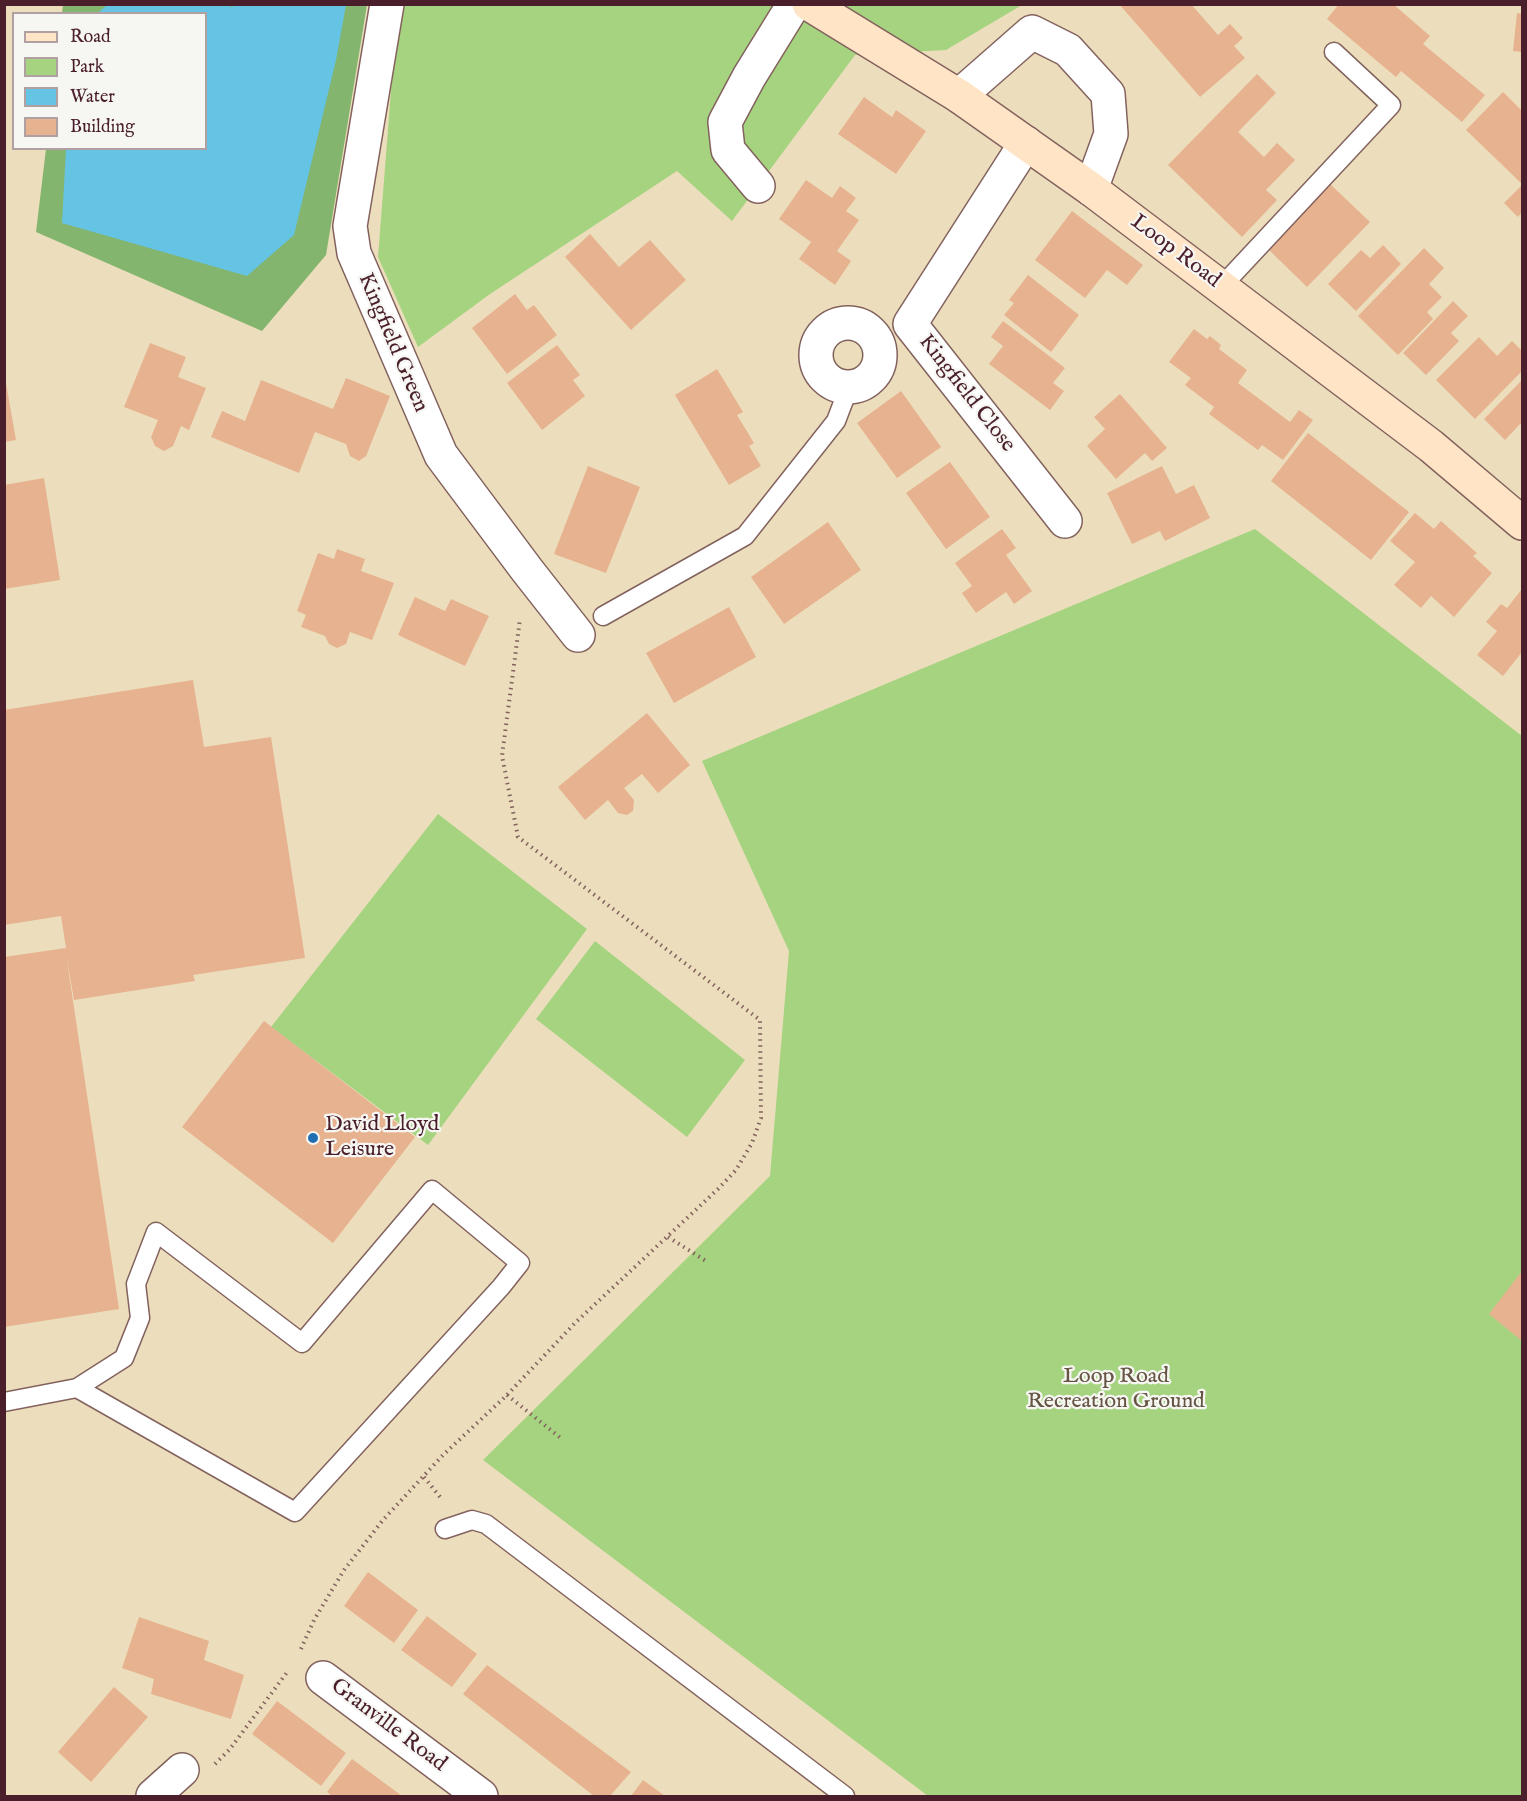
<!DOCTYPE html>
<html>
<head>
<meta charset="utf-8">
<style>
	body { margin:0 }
	#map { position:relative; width:1527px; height:1801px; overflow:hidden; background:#ecdebc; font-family:"IM FELL English",serif }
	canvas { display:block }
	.frame { position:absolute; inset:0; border:6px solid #4a1f2b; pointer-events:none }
	.legend { position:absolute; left:12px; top:12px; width:195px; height:138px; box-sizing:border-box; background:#f6f6f2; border:2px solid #b1a0a2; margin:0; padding:8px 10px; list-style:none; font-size:18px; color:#4a1f2b }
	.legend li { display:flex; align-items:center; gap:12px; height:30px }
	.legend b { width:30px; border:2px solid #b1a0a2 }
</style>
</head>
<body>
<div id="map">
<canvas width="1527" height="1801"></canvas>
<div class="frame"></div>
<ul class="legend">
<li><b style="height:8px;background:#ffe4c6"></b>Road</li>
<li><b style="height:16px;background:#a6d380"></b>Park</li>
<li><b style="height:16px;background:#65c4e3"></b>Water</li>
<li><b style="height:16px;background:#e7b28f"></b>Building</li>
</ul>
</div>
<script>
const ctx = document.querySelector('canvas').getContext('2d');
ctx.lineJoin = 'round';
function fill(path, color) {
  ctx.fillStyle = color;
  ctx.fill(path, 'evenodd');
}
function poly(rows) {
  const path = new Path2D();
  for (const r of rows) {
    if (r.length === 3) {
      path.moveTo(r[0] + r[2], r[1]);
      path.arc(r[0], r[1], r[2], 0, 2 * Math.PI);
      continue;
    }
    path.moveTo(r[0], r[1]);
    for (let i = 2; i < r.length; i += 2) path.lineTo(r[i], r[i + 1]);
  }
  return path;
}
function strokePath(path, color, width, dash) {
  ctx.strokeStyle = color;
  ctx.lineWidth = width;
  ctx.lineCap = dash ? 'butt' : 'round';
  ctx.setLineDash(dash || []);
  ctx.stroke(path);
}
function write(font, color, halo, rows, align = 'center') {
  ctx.font = font + ' "IM FELL English",serif';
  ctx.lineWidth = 4.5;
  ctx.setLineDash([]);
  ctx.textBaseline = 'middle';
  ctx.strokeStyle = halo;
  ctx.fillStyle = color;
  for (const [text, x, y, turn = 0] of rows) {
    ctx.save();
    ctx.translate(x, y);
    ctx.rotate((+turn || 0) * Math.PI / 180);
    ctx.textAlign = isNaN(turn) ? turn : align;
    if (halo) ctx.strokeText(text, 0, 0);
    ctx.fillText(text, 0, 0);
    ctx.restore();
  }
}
const green = poly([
	[401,5,1022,5,946,50,855,55,732,221,677,171,490,294,418,347,378,257,396,27],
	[1255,529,1522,736,1522,1796,928,1796,483,1460,770,1176,789,951,702,761],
	[438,814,587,929,428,1145,271,1027],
	[595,941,745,1060,687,1137,536,1019]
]);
const forest = poly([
	[63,5,367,5,326,255,262,331,36,232,46,149,206,148,206,14,62,13]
]);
const water = poly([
	[229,5,231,7,239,4,346,5,336,60,294,235,247,276,62,223,66,149,206,148,206,14,98,13,107,5]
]);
const building = poly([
	[1119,4,1191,4,1218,35,1230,24,1243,38,1234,46,1245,58,1200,97],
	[1339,4,1393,4,1430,36,1423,44,1485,95,1462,122,1401,71,1396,77,1327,19],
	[1517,13,1522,14,1522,52,1513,51],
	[1257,74,1276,93,1238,132,1264,157,1277,143,1295,160,1266,190,1277,200,1242,237,1168,165],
	[1503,92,1522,111,1521,183,1466,130],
	[864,97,892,117,896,110,926,131,896,174,838,134],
	[806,180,832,198,840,186,856,198,846,211,859,220,837,251,851,261,835,285,799,259,811,242,779,219],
	[1330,184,1370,222,1307,287,1267,248],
	[1522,185,1522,212,1518,217,1504,203],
	[1072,211,1143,265,1127,285,1107,270,1085,298,1035,260],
	[590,234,619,267,650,240,686,280,631,330,565,257],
	[1383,245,1401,264,1356,311,1328,284,1361,250,1370,258],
	[1424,248,1444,268,1429,284,1442,297,1427,312,1433,319,1398,355,1358,316],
	[1028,275,1079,315,1051,352,1004,315,1014,303,1009,300],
	[515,294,527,310,534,305,557,335,507,374,472,328],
	[1453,301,1468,316,1451,333,1459,341,1426,375,1403,353],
	[1003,321,1065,368,1053,383,1064,391,1050,410,989,364,1003,346,991,337],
	[1194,329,1207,339,1210,336,1221,345,1219,349,1247,370,1238,383,1290,422,1299,410,1313,420,1283,460,1262,445,1258,450,1209,414,1214,407,1185,385,1191,378,1169,362],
	[1479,337,1497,356,1512,341,1522,351,1522,371,1475,419,1436,380],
	[150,343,186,357,178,377,206,388,189,430,181,426,173,446,164,451,155,446,151,437,158,420,124,407],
	[557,345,580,375,573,380,585,396,542,430,507,383],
	[717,369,743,412,737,415,754,443,749,446,761,466,729,485,675,395],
	[4,372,16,440,4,442],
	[346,378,390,396,366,456,359,461,350,456,346,444,315,432,299,473,211,437,222,411,245,421,261,380,333,409],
	[1522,380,1522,422,1505,440,1484,419],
	[901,391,941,447,897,478,857,423],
	[1120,394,1167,448,1152,461,1145,453,1116,479,1087,446,1105,429,1094,417],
	[1308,433,1409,512,1371,560,1271,481],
	[950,462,990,517,946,549,906,493],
	[588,466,640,487,606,573,554,554],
	[1162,466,1176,494,1194,485,1210,518,1165,541,1160,531,1132,544,1107,493],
	[44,478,60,580,4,589,4,485],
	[1415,513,1434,529,1441,521,1477,553,1473,556,1492,573,1454,617,1431,596,1421,608,1394,585,1415,562,1390,541],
	[828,522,861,570,784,624,751,577],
	[1002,529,1016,548,1006,555,1032,591,1014,604,1006,592,976,613,962,593,972,586,955,563],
	[337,549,365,559,361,571,394,583,372,640,350,632,346,644,337,648,329,644,325,636,301,627,306,615,297,611,318,553,334,559],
	[1522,589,1522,652,1503,676,1477,655,1497,631,1486,622,1501,604,1507,608],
	[415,597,445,611,451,599,489,616,465,666,398,635],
	[729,607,756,657,674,703,646,653],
	[193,680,204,747,271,737,305,958,193,975,195,981,74,1000,66,954,119,1309,4,1327,4,957,66,948,61,916,4,925,4,710],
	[647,713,690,765,658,793,642,774,624,788,634,800,633,811,627,815,618,813,608,800,585,820,558,787],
	[264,1021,415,1137,333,1243,182,1127],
	[1522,1271,1522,1341,1489,1314],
	[368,1572,418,1610,394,1643,344,1606],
	[427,1616,477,1654,452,1687,401,1650],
	[139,1617,209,1641,204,1660,244,1675,231,1719,151,1694,154,1679,122,1668],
	[487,1665,631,1772,610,1796,594,1796,463,1694],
	[114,1687,148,1717,91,1782,58,1752],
	[277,1701,346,1753,321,1786,252,1734],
	[352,1759,402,1796,332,1796,327,1792],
	[643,1780,665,1796,631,1796]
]);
const path = poly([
	[668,1237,706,1261],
	[507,1395,562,1439],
	[424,1477,440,1497,440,1500],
	[301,1649,314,1620,344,1570,383,1520,443,1455,507,1395,575,1323,718,1189,736,1170,752,1143,761,1118,760,1020,518,837,502,756,520,619],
	[215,1764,230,1749,288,1671]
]);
const lane = poly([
	[1221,287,1391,105,1334,52],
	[603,616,745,536,836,421,849,387],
	[4,1402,77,1388,124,1358,140,1318,136,1284,156,1232,302,1343,432,1190,520,1263,501,1287,295,1512,77,1388],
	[445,1529,472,1520,486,1524,845,1796]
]);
const street = poly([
	[387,4,350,226,354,253,441,455,527,570,578,635],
	[959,96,1032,32,1068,50,1108,94,1111,134,1091,189],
	[1026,143,910,324,1065,521],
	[758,186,728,150,725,122,749,77,794,4],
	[848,355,32],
	[323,1678,481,1796],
	[153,1796,182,1770]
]);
const secondary = poly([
	[809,4,959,96,1091,189,1431,446,1522,523]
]);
const markers = [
	[313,1138,6,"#1f6fb2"]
];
const streetNames = [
	["Loop Road",1175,252,37],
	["Kingfield Green",392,343,67],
	["Kingfield Close",966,394,52],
	["Granville Road",388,1726,37]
];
const poiNames = [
	["David Lloyd",325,1125],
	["Leisure",325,1150]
];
const parkNames = [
	["Loop Road",1116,1377],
	["Recreation Ground",1116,1402]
];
fill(green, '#a6d380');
fill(forest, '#84b56e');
fill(water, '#65c4e3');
fill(building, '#e7b28f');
strokePath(lane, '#83625e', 21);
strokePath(street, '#83625e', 36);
strokePath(secondary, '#83625e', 36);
strokePath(path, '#83625e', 4, [1.5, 4.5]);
strokePath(lane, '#fff', 18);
strokePath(street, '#fff', 33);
strokePath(secondary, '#ffe4c6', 33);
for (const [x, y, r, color] of markers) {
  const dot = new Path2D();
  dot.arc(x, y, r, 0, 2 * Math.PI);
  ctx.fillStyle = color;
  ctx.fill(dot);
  strokePath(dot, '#f6f6f2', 2);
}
write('22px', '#4a1f2b', '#f6f6f2', streetNames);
write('22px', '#4a1f2b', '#f6f6f2', poiNames, 'left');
write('22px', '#654', '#f6f6f2', parkNames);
</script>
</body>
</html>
